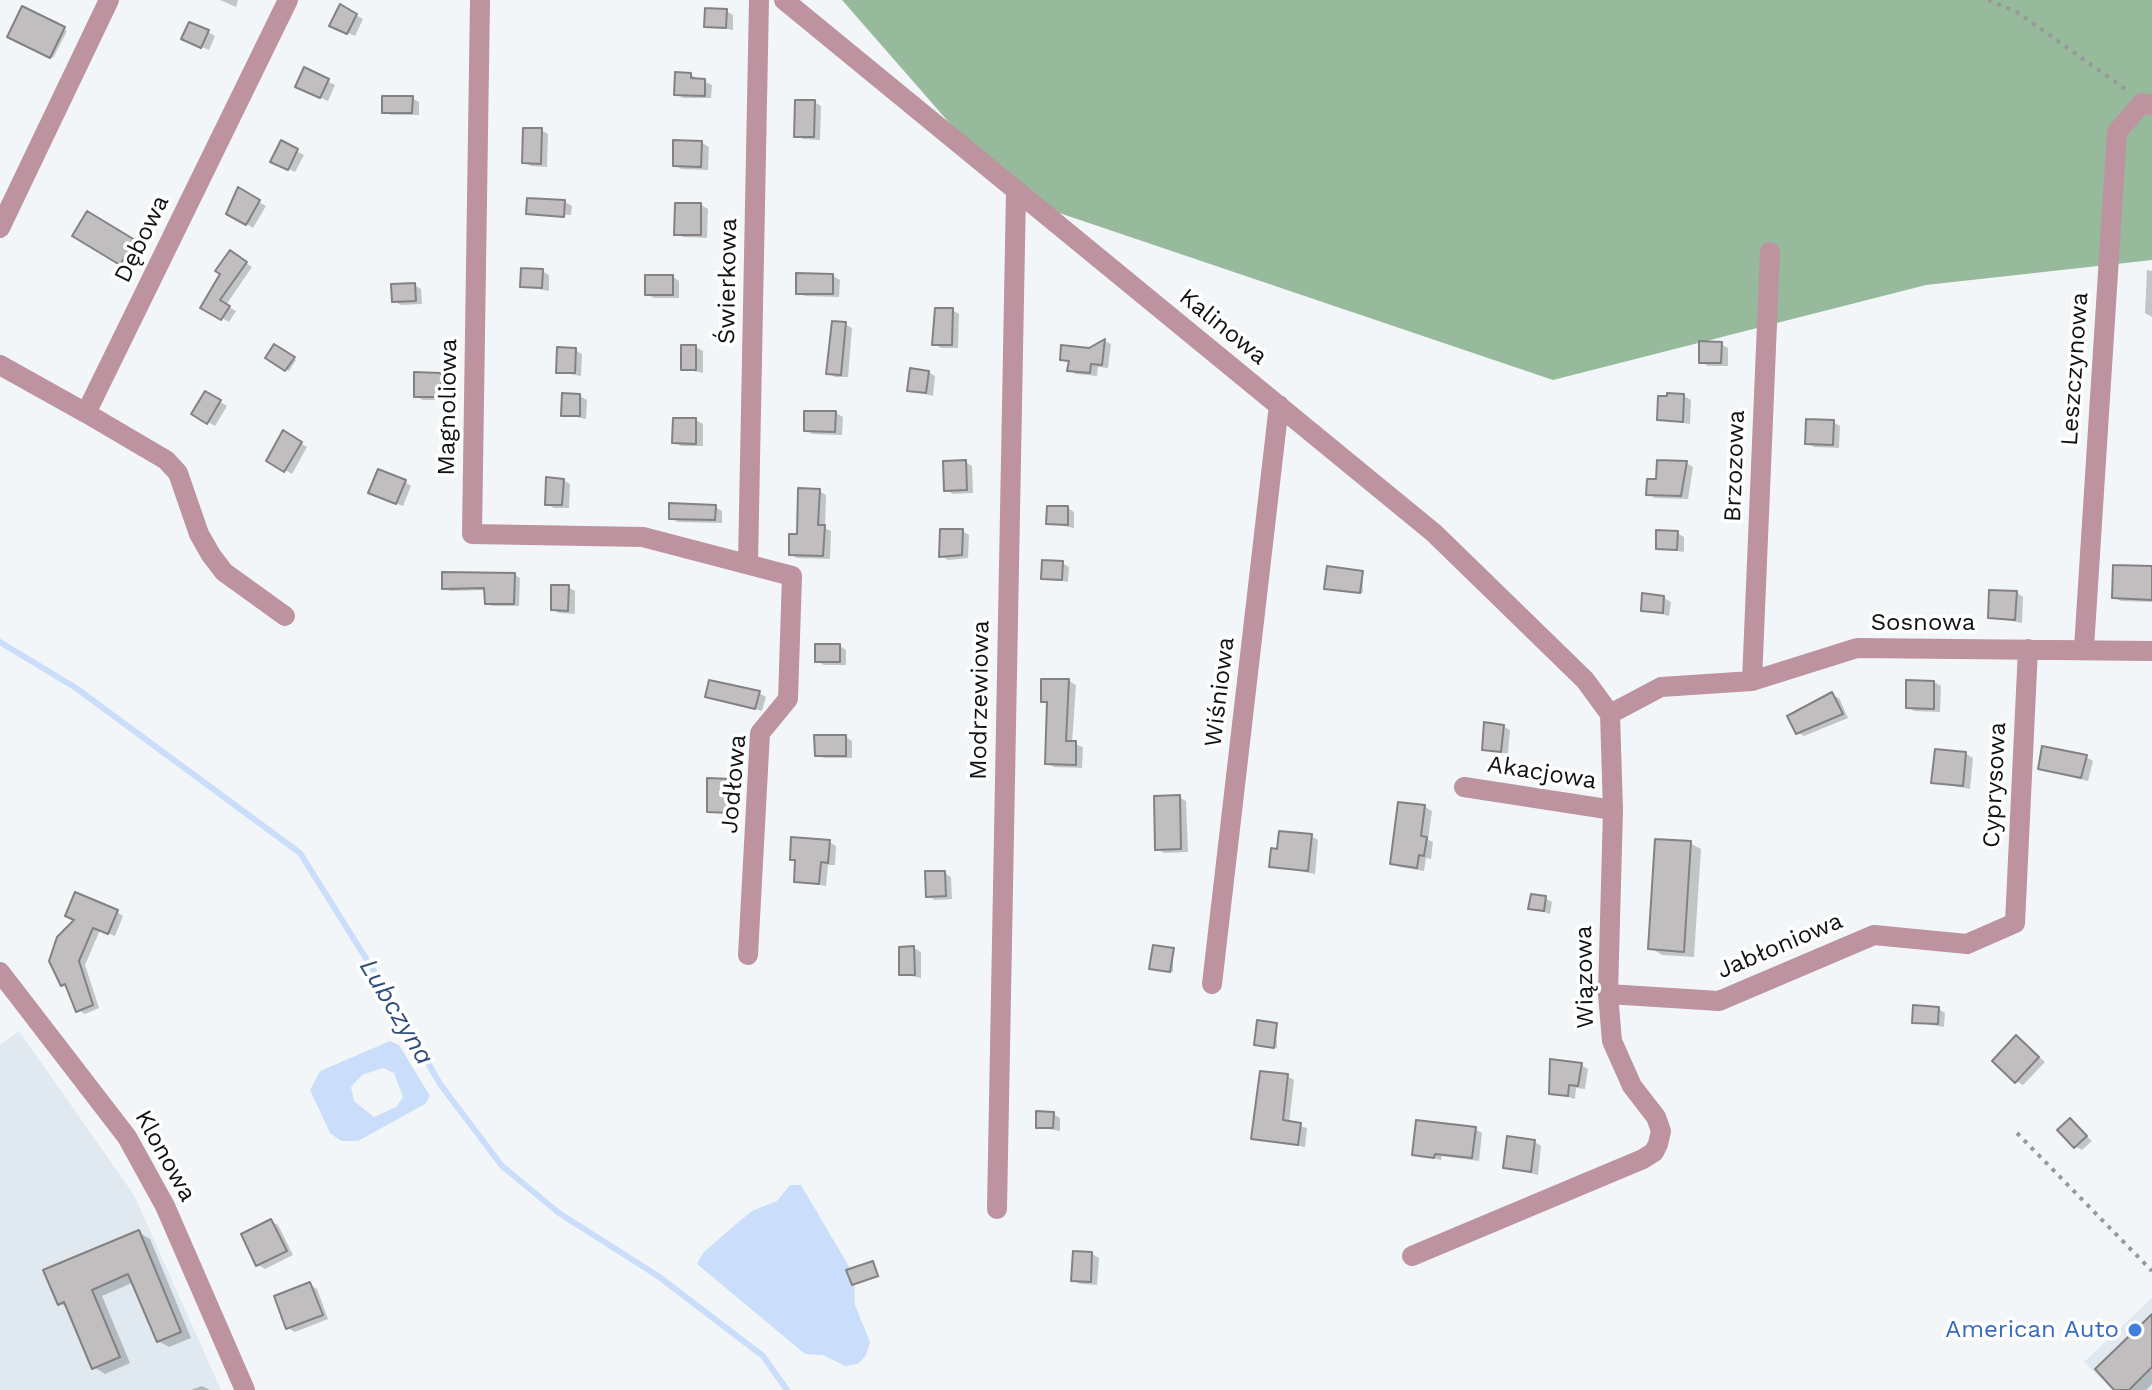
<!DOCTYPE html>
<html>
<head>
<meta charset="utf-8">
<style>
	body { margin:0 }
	canvas { display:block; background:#f3f6f8 }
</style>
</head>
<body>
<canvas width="2152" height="1390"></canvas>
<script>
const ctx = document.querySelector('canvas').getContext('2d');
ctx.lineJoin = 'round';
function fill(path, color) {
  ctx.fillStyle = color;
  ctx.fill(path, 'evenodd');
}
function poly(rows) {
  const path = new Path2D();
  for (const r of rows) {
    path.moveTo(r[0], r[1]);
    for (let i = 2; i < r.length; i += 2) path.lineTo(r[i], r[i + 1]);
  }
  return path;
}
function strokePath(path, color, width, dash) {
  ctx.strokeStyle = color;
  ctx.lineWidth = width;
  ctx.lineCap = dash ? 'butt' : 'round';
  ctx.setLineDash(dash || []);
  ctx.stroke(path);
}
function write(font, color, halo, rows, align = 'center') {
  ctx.font = font + ' "Work Sans",sans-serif';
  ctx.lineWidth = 7;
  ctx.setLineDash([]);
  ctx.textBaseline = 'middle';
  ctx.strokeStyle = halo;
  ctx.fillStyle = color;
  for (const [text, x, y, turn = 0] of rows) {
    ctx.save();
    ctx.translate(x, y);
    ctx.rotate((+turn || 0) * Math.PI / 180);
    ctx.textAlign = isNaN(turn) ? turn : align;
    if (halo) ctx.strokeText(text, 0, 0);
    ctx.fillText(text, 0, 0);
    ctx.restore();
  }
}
const built = poly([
	[19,1031,134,1195,221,1390,0,1390,0,1045],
	[2152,1298,2152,1390,2112,1390,2084,1362]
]);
const forest = poly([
	[842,0,2152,0,2152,260,1926,285,1553,380,1015,198]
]);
const water = poly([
	[390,1041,399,1045,430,1096,425,1104,358,1141,341,1141,330,1133,310,1090,320,1071],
	[383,1068,394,1073,403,1097,396,1107,374,1117,354,1101,351,1087,362,1075],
	[790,1185,801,1185,854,1275,855,1305,870,1342,866,1355,858,1364,845,1366,823,1355,805,1354,697,1264,703,1253,736,1224,752,1211,777,1201]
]);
const shadow = poly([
	[220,0,238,0,236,7],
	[341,7,363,19,355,36,332,25],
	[23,9,67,31,53,58,9,36],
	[726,11,733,15,733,30,706,26],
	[208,32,215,36,209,50,190,42],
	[305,70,335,85,328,101,304,90],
	[691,75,712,85,711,98,683,98,676,94],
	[412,98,419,102,419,115,391,115,384,111],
	[814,102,821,106,820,140,803,139,796,135],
	[541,130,548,134,547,167,531,166,524,162],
	[281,143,304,155,295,172,273,161],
	[702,143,709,147,708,170,681,169,675,165],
	[239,190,266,206,253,228,229,213],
	[565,202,572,206,571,215,528,213],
	[701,205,708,209,707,238,683,237,676,234],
	[88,214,141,246,127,268,74,235],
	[237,257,252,267,226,305,236,311,229,322,203,307],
	[2147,270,2152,271,2152,317,2145,313],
	[542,271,549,275,549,291,522,286],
	[833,276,840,280,839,297,805,296,798,293],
	[673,277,679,281,679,298,654,298,647,294],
	[414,285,421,289,422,304,401,305,394,301],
	[952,310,959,314,958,348,941,348,934,344],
	[845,324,852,328,848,377,835,377,828,373],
	[1105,341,1111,344,1108,368,1098,367,1097,376,1076,374,1070,370,1070,364,1062,359],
	[1721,344,1728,348,1728,366,1708,366,1701,362],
	[275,346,296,360,289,371,268,357],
	[696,347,703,351,703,373,683,369],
	[575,350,582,354,581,376,558,372],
	[928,372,935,376,933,396,909,390],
	[441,375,448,379,448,400,423,400,416,396],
	[206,393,227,406,215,426,194,414],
	[580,396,587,400,586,419,563,414],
	[1684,396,1691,400,1690,424,1659,419,1660,398],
	[836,413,843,417,842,435,812,434,806,430],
	[696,420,703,424,703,446,681,446,674,442],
	[1833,422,1840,426,1839,448,1814,447,1807,443],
	[283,433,307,447,292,474,268,460],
	[965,462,972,466,973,493,953,494,946,490],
	[1686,463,1693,467,1688,499,1655,498,1648,494,1658,481],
	[563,480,570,484,569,508,554,508,547,504],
	[405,482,411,486,403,506,377,496],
	[819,491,826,495,825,528,831,531,830,559,797,558,791,554],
	[715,507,722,511,722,523,678,522,671,518],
	[1068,508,1074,512,1074,528,1048,523],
	[962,531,969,535,968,558,948,560,941,556],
	[1677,533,1684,537,1684,552,1658,548],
	[1062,563,1069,567,1068,582,1043,578],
	[2152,568,2152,602,2121,601,2114,597],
	[1362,572,1363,593,1329,589],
	[515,575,520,578,519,606,492,606,487,603,486,590,450,591,444,588],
	[568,587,575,591,575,614,559,613,553,609],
	[2017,593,2023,597,2022,623,1990,617],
	[1664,598,1671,602,1669,616,1643,610],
	[840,646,846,650,846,665,824,665,817,661],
	[1069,681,1076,685,1072,743,1083,747,1082,768,1054,767,1047,763,1049,704,1043,701],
	[1934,682,1941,686,1940,712,1914,711,1908,707],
	[759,693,766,697,762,711,708,696],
	[1832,695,1839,698,1848,718,1804,736,1797,732],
	[1503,726,1510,730,1508,754,1484,749],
	[846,737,852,741,852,758,824,758,817,754],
	[1966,754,1973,758,1970,789,1933,782],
	[2086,757,2093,761,2088,781,2040,768],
	[732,781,738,785,737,816,709,811],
	[1179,797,1186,801,1188,852,1164,853,1157,849],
	[1425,807,1432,811,1428,840,1433,842,1431,859,1426,858,1424,871,1399,867,1392,863],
	[1311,836,1318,840,1315,874,1271,866,1278,851],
	[829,842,836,846,835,865,828,865,826,886,796,881,797,862,792,859],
	[1690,843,1701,849,1694,957,1662,955,1651,948],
	[944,873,951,877,952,899,935,900,928,896],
	[1545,898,1552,902,1550,914,1531,908],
	[117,912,123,916,115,936,100,930,85,965,99,1008,85,1014,78,1010,69,989,62,985,76,921],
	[914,948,921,952,921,978,901,974],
	[1173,950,1173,972,1154,969],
	[1938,1009,1945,1013,1944,1027,1914,1022],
	[1276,1024,1277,1048,1259,1046],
	[2017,1038,2045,1062,2023,1085,2016,1081],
	[1581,1065,1588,1069,1585,1089,1576,1088,1575,1099,1551,1092],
	[1287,1076,1294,1080,1289,1123,1307,1128,1305,1147,1253,1138],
	[1053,1114,1060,1118,1060,1131,1038,1127],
	[2070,1120,2092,1141,2082,1150,2075,1146],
	[1475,1129,1482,1133,1479,1161,1442,1156,1441,1160,1414,1154],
	[1535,1142,1541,1146,1538,1175,1505,1167],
	[271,1221,278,1225,293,1255,265,1269,258,1265],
	[138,1232,150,1239,191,1338,169,1347,158,1341,134,1282,102,1296,130,1363,105,1374,94,1367,69,1309,60,1303],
	[1092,1254,1099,1258,1097,1285,1080,1284,1073,1280],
	[873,1263,880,1277,853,1284],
	[310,1285,317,1289,328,1319,295,1332,288,1328],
	[2152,1325,2152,1384,2146,1390,2117,1390],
	[202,1386,210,1390,191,1390]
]);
const stream = poly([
	[0,642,76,688,300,853,392,1000,440,1084,502,1166,559,1213,658,1276,763,1356,787,1390]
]);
const building = poly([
	[340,4,357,14,347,34,329,26,340,4],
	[22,6,65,27,50,58,7,37,22,6],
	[705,8,727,9,726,28,704,27,705,8],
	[189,22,209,30,201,48,181,39,189,22],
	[304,67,329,79,320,98,295,87,304,67],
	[675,72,691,73,691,78,705,79,705,96,674,95,675,72],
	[382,96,413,96,412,113,382,113,382,96],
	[795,100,815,100,814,137,794,137,795,100],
	[523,128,542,128,541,164,522,163,523,128],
	[281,140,298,149,288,170,270,162,281,140],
	[673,140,702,141,701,167,673,166,673,140],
	[238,187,260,200,246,225,226,214,238,187],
	[527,198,565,200,564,217,526,214,527,198],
	[675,203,701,203,701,235,674,235,675,203],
	[87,211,135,240,120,265,72,236,87,211],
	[230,250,247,262,220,300,230,306,221,320,200,308,220,274,215,271,230,250],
	[521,268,543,269,542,288,520,287,521,268],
	[796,273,833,274,833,294,796,294,796,273],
	[645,275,673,275,673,295,645,295,645,275],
	[415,283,416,301,392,302,391,284,415,283],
	[935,308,953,308,952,345,932,345,935,308],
	[832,321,846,322,841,375,826,374,832,321],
	[1105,339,1102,365,1091,364,1090,373,1067,371,1069,361,1060,360,1061,345,1089,348,1105,339],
	[1699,341,1722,342,1721,363,1699,363,1699,341],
	[274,344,295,357,285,371,265,358,274,344],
	[681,345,696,345,696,370,681,370,681,345],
	[557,347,576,348,575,373,556,373,557,347],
	[910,368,929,371,926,393,907,391,910,368],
	[414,372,441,373,441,397,414,397,414,372],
	[205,391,221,400,207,424,191,414,205,391],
	[562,393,580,394,580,416,561,416,562,393],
	[1667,393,1684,394,1683,422,1657,420,1658,396,1667,396,1667,393],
	[804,411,836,411,835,432,804,431,804,411],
	[673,418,696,418,696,444,672,443,673,418],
	[1806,419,1834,420,1833,445,1805,444,1806,419],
	[283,430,302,442,284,472,266,461,283,430],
	[966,460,967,490,944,491,943,461,966,460],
	[1657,460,1687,461,1681,496,1646,495,1647,479,1656,479,1657,460],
	[378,469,406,480,396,504,368,493,378,469],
	[546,477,564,479,562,505,545,505,546,477],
	[798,488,820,489,818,525,825,525,823,556,789,555,789,534,797,534,798,488],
	[669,503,716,505,715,520,669,519,669,503],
	[1047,506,1068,506,1068,525,1046,524,1047,506],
	[940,529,963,529,962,555,939,557,940,529],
	[1656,530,1678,531,1677,550,1656,549,1656,530],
	[1042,560,1063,561,1062,580,1041,579,1042,560],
	[2113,565,2152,566,2152,600,2112,598,2113,565],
	[1327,566,1363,571,1360,593,1324,589,1327,566],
	[442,572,515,573,514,604,485,604,484,588,442,589,442,572],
	[551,585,569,585,568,611,551,610,551,585],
	[1989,590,2017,591,2015,620,1988,618,1989,590],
	[1642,593,1664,596,1663,613,1641,611,1642,593],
	[815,644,840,644,840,662,815,662,815,644],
	[1041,679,1069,679,1066,741,1076,741,1076,765,1045,764,1047,702,1041,702,1041,679],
	[709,680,760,691,755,709,705,697,709,680],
	[1906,680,1934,681,1934,709,1906,708,1906,680],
	[1832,692,1843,714,1796,734,1787,716,1832,692],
	[1484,722,1504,725,1501,752,1482,750,1484,722],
	[814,735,846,735,846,756,815,756,814,735],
	[2042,746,2087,755,2081,778,2038,769,2042,746],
	[1935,749,1966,752,1963,786,1931,783,1935,749],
	[707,778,732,779,730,813,707,812,707,778],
	[1180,795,1181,849,1155,850,1154,796,1180,795],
	[1398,802,1425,805,1421,836,1427,837,1424,856,1419,855,1417,868,1390,864,1398,802],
	[1279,831,1312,834,1308,871,1269,867,1271,848,1277,849,1279,831],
	[791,837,830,840,828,863,821,862,819,884,794,882,795,860,790,860,791,837],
	[1655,839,1691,841,1684,952,1648,949,1655,839],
	[925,871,945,871,946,896,926,897,925,871],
	[75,892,118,910,108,934,93,928,79,961,93,1005,76,1012,65,984,61,986,49,961,57,937,74,920,65,916,75,892],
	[1531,894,1546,896,1544,911,1528,909,1531,894],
	[1153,945,1174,948,1170,972,1149,969,1153,945],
	[914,946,915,975,899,975,899,947,914,946],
	[1913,1005,1939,1007,1938,1024,1912,1023,1913,1005],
	[1257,1020,1277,1023,1274,1048,1254,1045,1257,1020],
	[2016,1035,2039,1057,2015,1083,1992,1061,2016,1035],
	[1550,1059,1582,1063,1578,1086,1569,1085,1568,1096,1549,1094,1550,1059],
	[1260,1071,1288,1074,1283,1120,1301,1123,1298,1145,1251,1139,1260,1071],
	[1036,1111,1054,1112,1053,1128,1036,1128,1036,1111],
	[2070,1118,2087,1136,2074,1148,2057,1130,2070,1118],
	[1416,1120,1476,1127,1472,1158,1435,1154,1434,1158,1412,1155,1416,1120],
	[1507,1136,1535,1140,1531,1172,1503,1168,1507,1136],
	[271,1219,287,1251,256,1266,241,1234,271,1219],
	[139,1230,181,1332,157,1342,128,1274,92,1290,120,1357,92,1369,64,1302,58,1305,43,1270,139,1230],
	[1073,1251,1092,1252,1091,1282,1071,1281,1073,1251],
	[873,1261,878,1276,852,1285,846,1270,873,1261],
	[310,1282,323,1315,286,1329,274,1296,310,1282],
	[2152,1314,2152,1367,2129,1390,2114,1390,2095,1369,2152,1314]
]);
const path = poly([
	[1988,0,2017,12,2128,91],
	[2017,1133,2152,1271]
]);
const minor = poly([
	[480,0,472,534,643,537,792,576,788,699,760,733,748,955],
	[784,0,1434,533,1585,680,1610,714],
	[0,228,109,0],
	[0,365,86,413,288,0],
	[86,413,166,460,178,473,199,534,211,555,224,572,285,616],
	[748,563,759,0],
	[2084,648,2117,132,2142,103,2152,105],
	[1752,681,1770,252],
	[1610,714,1661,687,1752,681,1857,648,2152,651],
	[1464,787,1613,810],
	[0,972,127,1137,165,1206,245,1390],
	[1212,984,1279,405],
	[1608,994,1719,1001,1874,935,1967,944,2015,923,2028,649],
	[997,1209,1016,191],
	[1412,1256,1643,1159,1654,1152,1658,1144,1661,1131,1656,1117,1632,1086,1612,1041,1608,994,1613,810,1610,714]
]);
const markers = [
	[2135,1330,8,"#3f7fe0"]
];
const streetNames = [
	["Dębowa",142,239,-64],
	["Świerkowa",728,281,-89],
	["Kalinowa",1223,327,39],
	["Leszczynowa",2075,369,-86],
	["Magnoliowa",448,407,-89],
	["Brzozowa",1735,466,-88],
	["Sosnowa",1923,623],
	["Wiśniowa",1220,692,-83],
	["Modrzewiowa",980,700,-89],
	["Akacjowa",1542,773,9],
	["Jodłowa",734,784,-85],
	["Cyprysowa",1995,785,-87],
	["Jabłoniowa",1780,946,-23],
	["Wiązowa",1585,977,-91],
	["Klonowa",165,1156,61]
];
const shopNames = [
	["American Auto",2119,1330]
];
const waterNames = [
	["Lubczyna",396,1012,59]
];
fill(built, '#e0e9ef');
fill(forest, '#97ba9c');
fill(water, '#caddfa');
fill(shadow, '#0003');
strokePath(stream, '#caddfa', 6);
fill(building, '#c1bec0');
strokePath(building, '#848182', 2);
strokePath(path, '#969899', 4, [4, 6]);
strokePath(minor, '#bc939e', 20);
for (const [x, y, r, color] of markers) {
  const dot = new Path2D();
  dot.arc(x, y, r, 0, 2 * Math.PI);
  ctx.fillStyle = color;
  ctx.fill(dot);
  strokePath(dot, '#fff', 3);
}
write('24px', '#111212', '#fff', streetNames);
write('24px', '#366cbe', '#fff', shopNames, 'right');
write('italic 26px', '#304e7d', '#fff', waterNames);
</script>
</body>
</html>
